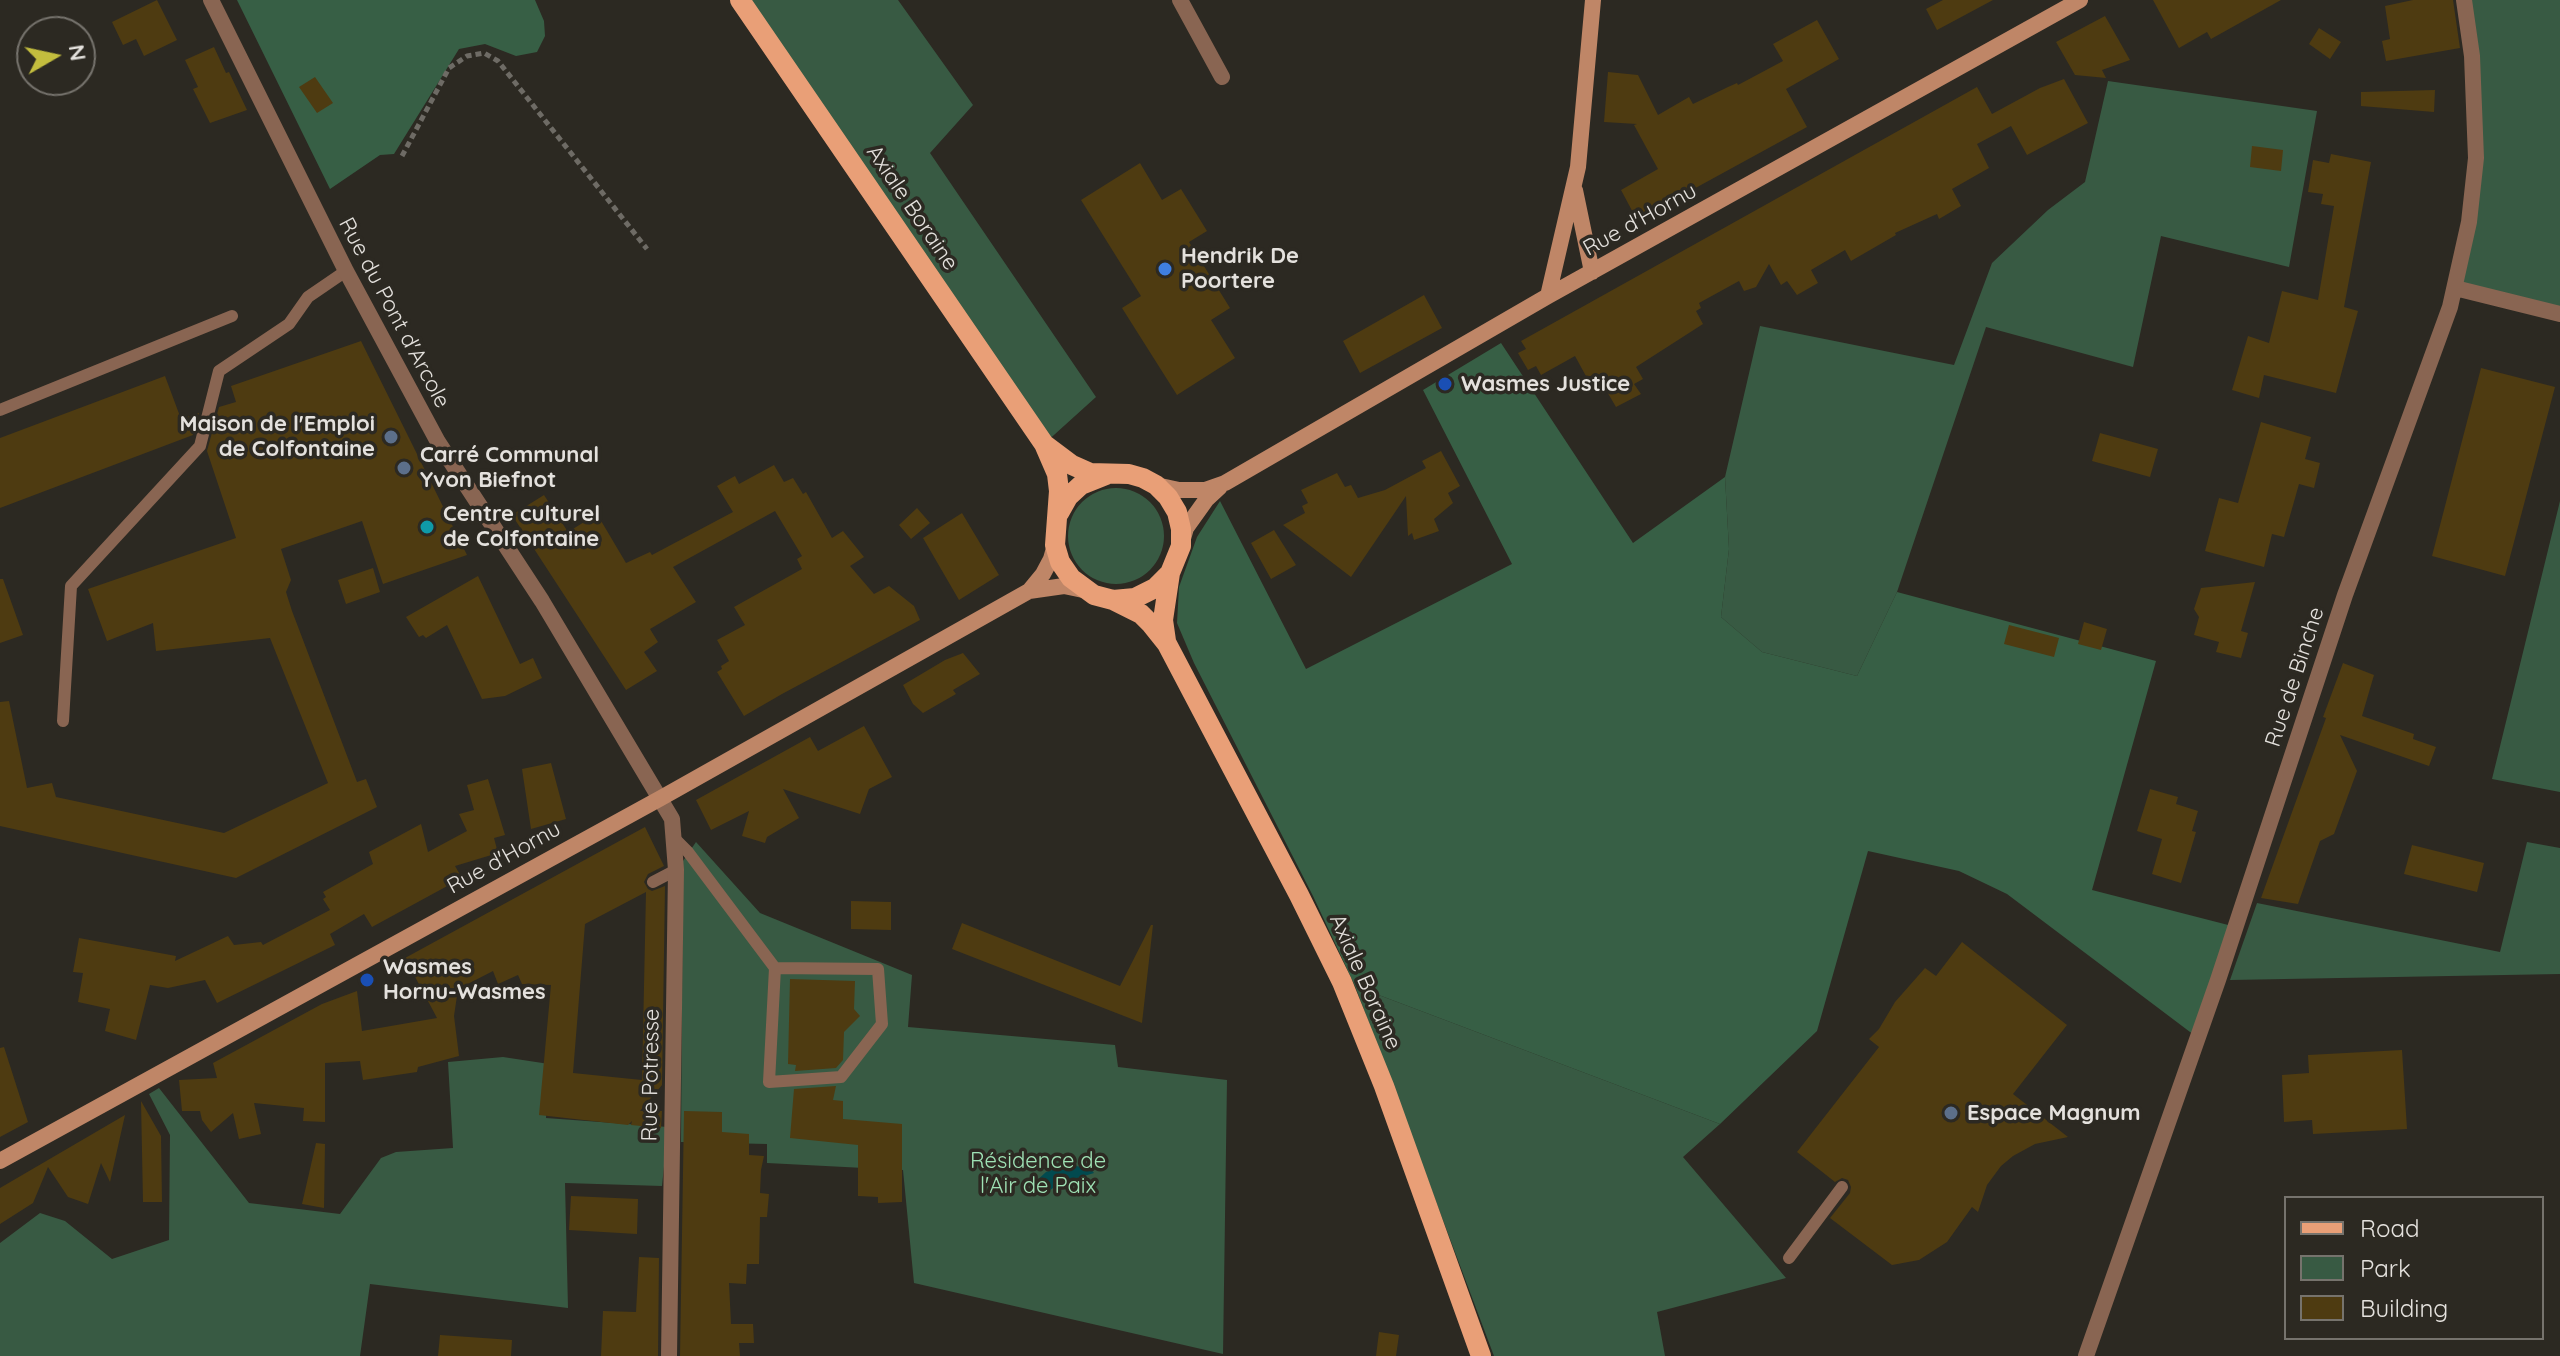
<!DOCTYPE html>
<html>
<head>
<meta charset="utf-8">
<style>
	body { margin:0 }
	#map { position:relative; width:2560px; height:1356px; overflow:hidden; background:#2c2922; font-family:Quicksand,sans-serif }
	canvas { display:block }
	.legend { position:absolute; left:2284px; top:1196px; width:260px; height:144px; box-sizing:border-box; background:#2c2922; border:2px solid #76736d; margin:0; padding:10px 14px; list-style:none; font-size:24px; color:#e4e1dd }
	.legend li { display:flex; align-items:center; gap:16px; height:40px }
	.legend b { width:40px; border:2px solid #76736d }
	.north { position:absolute; left:16px; top:16px; width:80px; height:80px; box-sizing:border-box; background:#2c2922; border:2px solid #76736d; border-radius:50%; rotate:81deg; font-size:22px; font-weight:700; line-height:32px; text-align:center; color:#e4e1dd }
	.north::after { content:''; display:block; margin:auto; width:28px; height:36px; background:#c3bd3e; clip-path:polygon(50% 0,100% 100%,50% 72%,0 100%) }
</style>
</head>
<body>
<div id="map">
<canvas width="2560" height="1356"></canvas>
<ul class="legend">
<li><b style="height:10px;background:#e99f77"></b>Road</li>
<li><b style="height:22px;background:#385a43"></b>Park</li>
<li><b style="height:22px;background:#4e3b11"></b>Building</li>
</ul>
<div class="north">N</div>
</div>
<script>
const ctx = document.querySelector('canvas').getContext('2d');
ctx.lineJoin = 'round';
function fill(path, color) {
  ctx.fillStyle = color;
  ctx.fill(path, 'evenodd');
}
function poly(rows) {
  const path = new Path2D();
  for (const r of rows) {
    if (r.length === 3) {
      path.moveTo(r[0] + r[2], r[1]);
      path.arc(r[0], r[1], r[2], 0, 2 * Math.PI);
      continue;
    }
    path.moveTo(r[0], r[1]);
    for (let i = 2; i < r.length; i += 2) path.lineTo(r[i], r[i + 1]);
  }
  return path;
}
function strokePath(path, color, width, dash) {
  ctx.strokeStyle = color;
  ctx.lineWidth = width;
  ctx.lineCap = dash ? 'butt' : 'round';
  ctx.setLineDash(dash || []);
  ctx.stroke(path);
}
function write(font, color, halo, rows, align = 'center') {
  ctx.font = font + ' Quicksand,sans-serif';
  ctx.lineWidth = 7;
  ctx.setLineDash([]);
  ctx.textBaseline = 'middle';
  ctx.strokeStyle = halo;
  ctx.fillStyle = color;
  for (const [text, x, y, turn = 0] of rows) {
    ctx.save();
    ctx.translate(x, y);
    ctx.rotate((+turn || 0) * Math.PI / 180);
    ctx.textAlign = isNaN(turn) ? turn : align;
    if (halo) ctx.strokeText(text, 0, 0);
    ctx.fillText(text, 0, 0);
    ctx.restore();
  }
}
const green = poly([
	[741,0,898,0,973,105,930,153,1096,397,1044,444],
	[2464,0,2560,0,2560,314,2455,288,2472,193],
	[2108,81,2317,111,2289,267,2161,236,2133,367,1986,327,1897,592,1857,676,1762,652,1721,617,1729,549,1725,477,1760,326,1954,365,1992,263,2048,210,2085,182],
	[1116,536,48],
	[2560,501,2560,792,2492,779],
	[696,842,760,913,912,975,908,1027,1115,1045,1118,1067,1227,1080,1223,1354,914,1283,903,1170,767,1163,767,1144,681,1142,683,861],
	[2527,842,2560,848,2560,974,2230,980,2257,903,2500,952],
	[1355,986,1720,1124,1683,1157,1786,1278,1657,1312,1665,1356,1494,1356],
	[503,1057,549,1064,546,1118,668,1127,662,1186,565,1183,568,1308,370,1284,360,1356,0,1356,0,1243,40,1213,65,1221,112,1259,169,1240,170,1135,149,1094,159,1088,249,1203,340,1214,381,1158,396,1152,453,1148,448,1062]
]);
const forest = poly([
	[237,0,535,0,544,21,545,36,537,52,516,56,485,44,459,49,394,154,380,155,330,189],
	[1501,343,1633,543,1725,477,1729,549,1721,617,1762,652,1857,676,1897,592,2156,661,2092,890,2236,927,2198,1038,2007,894,1959,871,1868,851,1817,1031,1720,1124,1355,986,1313,896,1194,663,1177,623,1179,587,1197,537,1220,501,1306,669,1512,564,1423,390]
]);
const water = poly([
	[1068,1165,1090,1168,1094,1173,1058,1184,1044,1195,1033,1184,1046,1172]
]);
const building = poly([
	[157,0,177,40,144,56,136,39,123,45,112,22],
	[1943,0,1993,0,1937,30,1926,9],
	[2153,0,2281,0,2211,39,2207,32,2179,48],
	[2413,0,2453,0,2460,48,2386,61,2382,41,2390,39,2385,6],
	[2105,16,2130,60,2102,70,2106,78,2075,75,2056,42],
	[1817,20,1839,59,1786,89,1807,127,1637,220,1621,190,1658,169,1634,125,1637,124,1604,122,1608,72,1638,75,1658,115,1689,97,1693,104,1728,87,1737,83,1738,85,1783,61,1773,44],
	[2319,28,2341,42,2330,59,2309,44],
	[214,47,226,73,229,72,247,110,210,123,193,89,198,87,185,60],
	[315,77,333,103,317,113,299,87],
	[2064,79,2088,123,2027,155,2011,126,1977,144,1989,168,1952,189,1961,206,1939,219,1937,214,1895,233,1896,235,1851,261,1845,250,1811,270,1818,283,1797,295,1787,281,1781,285,1769,264,1756,287,1744,291,1739,281,1699,303,1701,308,1696,311,1703,324,1636,367,1643,379,1634,384,1641,394,1616,407,1596,373,1587,378,1575,356,1541,375,1536,366,1528,370,1518,353,1526,349,1521,341,1977,87,1992,114,2040,88],
	[2435,90,2434,112,2361,106,2361,92],
	[2252,146,2283,150,2281,171,2250,167],
	[2331,154,2371,162,2344,307,2358,311,2336,393,2264,375,2259,398,2232,390,2248,336,2269,343,2282,291,2318,300,2334,206,2321,204,2323,194,2308,192,2313,160,2329,163],
	[1140,163,1162,200,1181,189,1207,231,1189,242,1230,308,1211,320,1235,358,1177,395,1122,308,1141,296,1081,200],
	[1424,295,1442,328,1360,373,1343,341],
	[361,341,467,555,383,584,362,521,281,549,291,580,286,592,292,611,357,782,366,779,377,807,236,878,0,826,0,702,9,701,27,788,52,783,56,797,224,833,328,783,270,638,156,651,153,623,107,641,88,589,236,538,207,451,219,407,236,402,231,386],
	[2481,368,2555,387,2505,576,2432,556],
	[165,376,181,419,199,413,193,435,0,508,0,438],
	[2261,422,2311,437,2305,459,2320,463,2314,488,2299,484,2284,537,2272,534,2264,567,2205,551,2219,498,2238,503],
	[2100,433,2158,449,2150,477,2092,461],
	[1441,451,1460,486,1448,493,1453,503,1434,519,1439,531,1414,540,1412,533,1408,536,1406,496,1351,577,1283,525,1305,513,1302,506,1308,503,1301,490,1337,473,1345,487,1351,485,1358,498,1385,490,1426,468,1422,461],
	[774,465,784,482,793,478,803,494,806,492,832,538,843,531,864,557,850,566,874,594,889,586,914,606,920,620,782,694,744,716,717,672,722,669,721,666,729,661,717,640,745,625,734,607,802,569,797,559,802,556,775,511,673,567,696,602,650,629,658,642,644,652,657,671,626,690,512,515,544,495,568,532,597,514,626,563,650,552,652,555,733,512,717,486,735,476,739,484],
	[917,508,930,523,911,539,899,525],
	[962,513,999,575,959,600,923,538],
	[1274,530,1296,565,1271,579,1251,543],
	[373,568,380,592,346,604,338,580],
	[478,576,520,664,533,658,542,678,505,696,482,699,447,625,426,638,423,635,419,637,406,617],
	[0,579,3,579,23,635,0,643],
	[2255,582,2241,631,2248,633,2241,658,2216,652,2219,642,2194,635,2199,617,2194,609,2201,588],
	[2084,622,2107,629,2101,650,2078,644],
	[2009,625,2059,638,2054,657,2004,644],
	[963,653,980,674,953,690,956,694,923,713,913,704,903,685,945,660],
	[2343,663,2374,675,2362,716,2414,734,2413,739,2436,747,2429,766,2340,735,2357,771,2334,834,2320,841,2298,904,2261,898,2326,718,2323,717],
	[864,726,892,777,869,789,860,814,783,789,799,818,767,837,765,843,742,836,749,811,711,830,696,800,810,737,818,751],
	[551,763,566,819,531,829,522,769],
	[488,779,505,835,494,838,498,853,455,866,462,878,372,927,364,914,330,934,335,945,217,1003,205,980,168,988,150,985,136,1040,105,1031,110,1009,78,1002,83,973,73,972,79,938,176,956,175,961,228,936,234,945,261,942,263,945,330,910,323,899,326,897,323,892,373,864,369,852,421,824,428,852,467,831,459,814,474,810,467,785],
	[2150,789,2178,797,2176,804,2198,811,2192,831,2196,832,2181,883,2152,874,2162,839,2137,831],
	[645,827,664,866,648,874,644,882,648,889,652,891,665,886,662,1085,640,1111,662,1111,661,1128,631,1125,632,1121,628,1125,539,1115,551,985,522,984,518,975,498,984,493,971,458,989,454,1016,459,1056,418,1067,417,1072,363,1080,360,1061,325,1063,325,1122,303,1121,304,1108,254,1103,261,1134,239,1139,233,1113,211,1132,202,1120,200,1111,182,1111,179,1080,217,1078,213,1063,322,1004,357,991,362,1031,437,1018,405,958],
	[646,892,642,1080,573,1073,585,924],
	[2412,845,2484,863,2477,892,2404,874],
	[851,901,891,902,891,930,851,929],
	[962,923,1120,986,1151,925,1153,925,1142,1023,952,949],
	[1962,942,2067,1025,2013,1094,2068,1137,2035,1144,2013,1156,2001,1166,1987,1185,1978,1212,1972,1207,1947,1242,1919,1260,1892,1265,1830,1218,1850,1193,1851,1187,1848,1180,1842,1178,1835,1182,1797,1152,1879,1047,1869,1039,1879,1029,1895,1002,1925,968,1936,976],
	[790,979,855,981,854,1009,860,1016,844,1032,843,1060,836,1068,795,1071,796,1065,788,1064],
	[4,1047,28,1122,0,1137,0,1048],
	[2402,1050,2407,1129,2313,1134,2312,1120,2284,1122,2282,1075,2309,1073,2308,1055],
	[836,1086,833,1100,843,1101,843,1119,902,1124,902,1202,878,1203,878,1197,858,1196,858,1145,790,1138,794,1089],
	[141,1101,161,1136,162,1202,143,1202],
	[684,1111,722,1112,722,1132,749,1134,749,1155,764,1156,761,1170,760,1193,769,1194,767,1217,760,1217,759,1264,747,1264,746,1284,729,1283,731,1324,753,1324,754,1343,739,1343,740,1356,680,1356],
	[125,1115,110,1182,101,1163,88,1204,68,1197,48,1167,33,1203,0,1224,0,1188],
	[316,1143,325,1144,324,1208,302,1204],
	[571,1196,638,1199,637,1234,569,1230],
	[639,1257,659,1258,658,1356,601,1356,603,1311,636,1312],
	[1379,1332,1399,1335,1396,1356,1376,1356],
	[440,1335,512,1340,511,1356,438,1356]
]);
const path = poly([
	[402,156,449,68,467,56,484,53,498,61,647,249]
]);
const lane = poly([
	[0,410,232,316],
	[63,721,71,586,200,446,219,371,289,324,308,297,346,271],
	[676,840,688,852,775,968,878,969,882,1024,841,1077,769,1082,775,968],
	[653,882,676,870],
	[1789,1258,1842,1187]
]);
const street = poly([
	[211,0,346,271,438,442,542,601,672,819,676,870,669,1356],
	[1180,0,1222,77],
	[2455,288,2560,314],
	[2086,1356,2218,980,2345,595,2450,307,2469,222,2476,158,2472,56,2464,0]
]);
const secondary = poly([
	[1575,190,1592,272],
	[1548,296,1578,167,1593,0],
	[1156,485,1179,490,1205,490,1225,483,1548,296,2080,0],
	[1182,542,1186,528,1206,500,1220,487],
	[1029,591,1043,574,1051,559,1055,545],
	[0,1161,661,798,1029,591,1064,586,1083,590]
]);
const primary = poly([
	[740,0,1044,444,1057,474,1059,491,1055,545,1060,562,1071,578,1094,595,1113,600,1135,598,1155,588,1170,573,1181,546,1181,529,1177,512,1168,497,1156,485,1143,478,1129,474,1090,473,1072,465,1044,444],
	[1059,513,1068,497,1081,485,1106,475],
	[1113,600,1141,614,1151,624,1167,644,1299,895,1342,982,1384,1086,1481,1356],
	[1166,641,1163,620,1170,573]
]);
const markers = [
	[1165,269,8,"#3f7fe0"],
	[1445,384,8,"#1a4fb4"],
	[391,437,8,"#5c6f8a"],
	[404,468,8,"#5c6f8a"],
	[427,527,8,"#0f9aa8"],
	[367,980,8,"#1a4fb4"],
	[1951,1113,8,"#5c6f8a"]
];
const streetNames = [
	["Axiale Boraine",912,208,56],
	["Rue d'Hornu",1640,220,-29],
	["Rue du Pont d'Arcole",394,313,62],
	["Rue de Binche",2295,677,-72],
	["Rue d'Hornu",504,858,-29],
	["Axiale Boraine",1365,982,66],
	["Rue Potresse",651,1075,-89]
];
const poiNames = [
	["Hendrik De",1181,256],
	["Poortere",1181,281],
	["Wasmes Justice",1461,384],
	["Maison de l'Emploi",375,424,"right"],
	["de Colfontaine",375,449,"right"],
	["Carré Communal",420,455],
	["Yvon Biefnot",420,480],
	["Centre culturel",443,514],
	["de Colfontaine",443,539],
	["Wasmes",383,967],
	["Hornu-Wasmes",383,992],
	["Espace Magnum",1967,1113]
];
const parkNames = [
	["Résidence de",1038,1161],
	["l'Air de Paix",1038,1186]
];
fill(green, '#385a43');
fill(forest, '#375f45');
fill(water, '#024a4f');
fill(building, '#4e3b11');
strokePath(path, '#6e6b65', 5, [6, 4]);
strokePath(lane, '#896552', 12);
strokePath(street, '#896552', 16);
strokePath(secondary, '#bf8667', 16);
strokePath(primary, '#e99f77', 20);
for (const [x, y, r, color] of markers) {
  const dot = new Path2D();
  dot.arc(x, y, r, 0, 2 * Math.PI);
  ctx.fillStyle = color;
  ctx.fill(dot);
  strokePath(dot, '#2c2922', 3);
}
write('22px', '#e4e1dd', '#2c2922', streetNames);
write('bold 22px', '#e4e1dd', '#2c2922', poiNames, 'left');
write('22px', '#9fe2b5', '#2c2922', parkNames);
</script>
</body>
</html>
